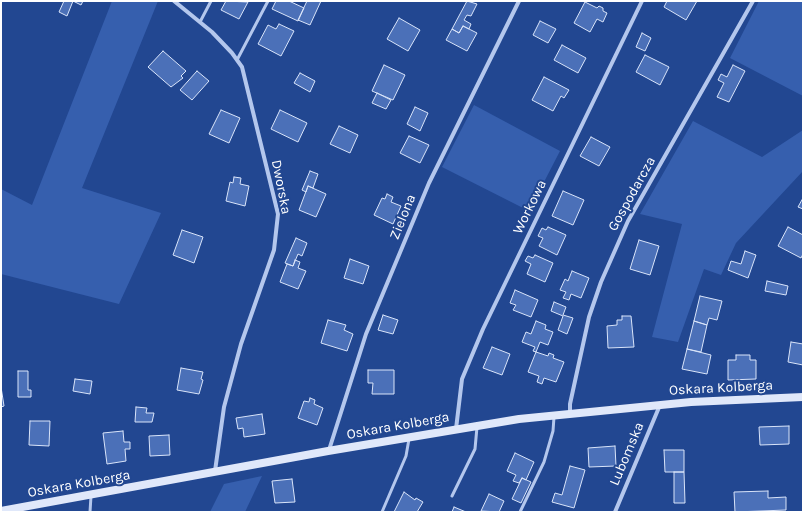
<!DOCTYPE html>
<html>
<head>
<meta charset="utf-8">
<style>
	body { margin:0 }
	#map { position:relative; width:804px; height:513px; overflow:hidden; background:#224791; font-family:Karla,sans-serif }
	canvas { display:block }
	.frame { position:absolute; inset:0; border:2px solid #fff; pointer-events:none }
</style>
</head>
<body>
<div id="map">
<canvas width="804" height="513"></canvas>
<div class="frame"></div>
</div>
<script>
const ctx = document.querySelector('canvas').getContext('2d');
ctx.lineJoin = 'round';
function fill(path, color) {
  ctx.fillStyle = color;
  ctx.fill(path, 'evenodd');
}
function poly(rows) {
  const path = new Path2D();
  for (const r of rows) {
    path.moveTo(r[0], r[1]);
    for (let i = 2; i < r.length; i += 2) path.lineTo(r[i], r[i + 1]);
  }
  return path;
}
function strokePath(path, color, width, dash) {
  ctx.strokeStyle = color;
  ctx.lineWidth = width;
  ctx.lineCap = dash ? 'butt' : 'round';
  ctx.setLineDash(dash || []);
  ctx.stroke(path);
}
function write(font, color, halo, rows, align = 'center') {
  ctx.font = font + ' Karla,sans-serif';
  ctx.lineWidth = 4;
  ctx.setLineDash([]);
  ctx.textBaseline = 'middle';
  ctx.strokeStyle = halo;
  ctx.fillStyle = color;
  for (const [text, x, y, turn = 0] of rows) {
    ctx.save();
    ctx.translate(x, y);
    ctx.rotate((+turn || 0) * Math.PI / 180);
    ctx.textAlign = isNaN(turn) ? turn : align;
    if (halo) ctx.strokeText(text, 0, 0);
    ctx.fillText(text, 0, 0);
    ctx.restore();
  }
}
const green = poly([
	[112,1,158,1,82,188,161,213,119,304,1,274,1,189,32,205],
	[759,1,803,1,803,96,730,58],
	[474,105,560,151,529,211,442,167],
	[693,121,762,157,803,130,803,171,736,243,721,275,704,269,678,342,652,337,682,224,640,214],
	[262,476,245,512,210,512,224,484]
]);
const building = poly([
	[64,1,83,1,81,5,73,1,67,16,59,12,64,1],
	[226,1,248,2,239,19,221,10,226,1],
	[276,1,289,1,304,8,298,21,272,9,276,1],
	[307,1,321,1,310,25,298,20,307,1],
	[467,1,477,4,471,16,467,15,464,20,471,24,469,29,463,26,459,33,452,29,467,1],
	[667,1,697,1,686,20,664,7,667,1],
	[585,2,597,8,599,6,603,8,603,11,607,13,603,22,597,19,590,32,574,23,585,2],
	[399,18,420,30,408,51,387,39,399,18],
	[540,21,556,29,548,43,533,35,540,21],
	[279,24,294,31,281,56,258,44,268,25,276,29,279,24],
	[463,26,477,33,467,51,446,40,452,29,459,33,463,26],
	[642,33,651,38,645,51,636,47,642,33],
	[562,45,586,58,578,73,554,60,562,45],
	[163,51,186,71,181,76,183,78,171,87,148,67,163,51],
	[645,55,669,67,660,85,636,72,645,55],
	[384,65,405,75,393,100,372,91,384,65],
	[733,65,745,71,729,102,717,97,724,83,718,80,721,74,727,77,733,65],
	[197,71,209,81,192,100,180,90,197,71],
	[300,73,315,81,310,92,294,83,300,73],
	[544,77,569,90,564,98,561,96,553,111,532,100,544,77],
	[377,93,391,100,386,109,372,103,377,93],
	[415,107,428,113,420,131,407,124,415,107],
	[221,110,240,118,229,143,209,134,221,110],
	[280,110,307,123,298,142,271,129,280,110],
	[339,126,358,135,350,153,330,144,339,126],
	[409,136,429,145,420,163,400,153,409,136],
	[591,137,610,147,599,166,580,156,591,137],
	[310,171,318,174,313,188,308,186,306,192,302,190,310,171],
	[234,177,241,178,240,184,249,186,245,206,226,201,230,182,233,183,234,177],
	[308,186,326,194,316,217,299,210,308,186],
	[563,191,584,200,573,225,552,216,563,191],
	[387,194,393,197,391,202,401,206,393,224,374,215,382,198,385,199,387,194],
	[803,198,803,209,798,207,803,198],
	[548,227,566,235,557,255,539,246,543,238,538,236,542,228,546,230,548,227],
	[788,227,803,235,803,254,801,258,778,246,788,227],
	[182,230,203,237,194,263,173,255,182,230],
	[296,238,307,243,302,256,298,254,293,266,285,263,296,238],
	[639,240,659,246,650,275,630,269,639,240],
	[745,251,756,255,748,278,728,270,731,261,741,264,745,251],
	[535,255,553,263,545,282,527,274,531,264,525,261,528,256,533,258,535,255],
	[350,259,369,266,363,284,344,278,350,259],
	[295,260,300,262,298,268,306,271,298,289,280,282,287,264,293,266,295,260],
	[572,271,589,278,581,298,571,294,569,300,563,298,566,292,560,290,565,279,568,281,572,271],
	[767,281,788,286,786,295,765,291,767,281],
	[515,290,538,300,531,317,513,310,516,305,510,303,515,290],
	[700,296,722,301,717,320,709,318,707,325,694,321,700,296],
	[554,302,566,307,563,315,573,318,567,334,558,330,563,316,551,311,554,302],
	[383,315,398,320,393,334,378,330,383,315],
	[622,316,631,316,634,347,608,348,607,326,617,325,617,320,622,320,622,316],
	[328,320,346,325,344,330,353,334,347,351,321,343,328,320],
	[536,321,546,325,545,329,553,332,548,345,540,342,536,352,533,351,535,347,522,342,526,332,531,334,536,321],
	[694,321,707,325,701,352,687,349,694,321],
	[791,342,803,344,803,365,788,362,791,342],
	[492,347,510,354,502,375,483,368,492,347],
	[687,349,711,355,707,374,682,369,687,349],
	[536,352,548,356,549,353,554,355,553,358,564,362,556,382,544,378,542,384,537,382,539,376,528,372,536,352],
	[736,355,750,355,750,360,756,360,756,379,728,380,728,360,736,360,736,355],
	[181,368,203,372,201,379,203,380,199,394,177,390,181,368],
	[368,370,394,370,394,394,372,394,373,383,368,383,368,370],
	[18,371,28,371,28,390,31,390,31,397,18,397,18,371],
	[75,379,92,381,90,394,73,391,75,379],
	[1,387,4,406,1,407,1,387],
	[310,398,315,400,314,404,323,408,317,425,298,418,304,401,309,402,310,398],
	[136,407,147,408,146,413,154,413,152,422,135,422,136,407],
	[262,414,265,434,244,437,243,428,238,429,236,418,262,414],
	[30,421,50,421,49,446,29,445,30,421],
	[789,426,789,444,760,445,759,427,789,426],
	[123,431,124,442,130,442,130,449,125,449,126,461,107,464,103,433,123,431],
	[169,435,170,455,150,456,149,436,169,435],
	[615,446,616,466,589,467,588,448,615,446],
	[664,450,684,450,684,472,665,472,664,450],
	[515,453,534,462,526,480,522,478,519,483,513,481,516,475,507,471,515,453],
	[570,466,585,470,574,508,552,502,555,493,562,495,570,466],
	[674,472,684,472,685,503,674,503,674,472],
	[522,478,531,482,521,503,512,499,522,478],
	[292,479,295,502,275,503,272,481,292,479],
	[768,491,768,498,786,497,786,510,735,512,734,492,768,491],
	[404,492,415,500,416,498,423,502,417,512,394,512,404,492],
	[489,494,504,501,499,512,481,511,489,494],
	[454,507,466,512,452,512,454,507]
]);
const service = poly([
	[200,22,211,1],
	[237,60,268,1],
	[452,496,475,449,477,427],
	[90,512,91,496],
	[382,512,406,456,409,439],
	[520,512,544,462,553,431,554,417]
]);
const minor = poly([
	[174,1,212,32,232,53,242,67,278,214,274,250,241,344,224,407,215,471],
	[570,413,570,404,589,317,601,282,628,221,753,1],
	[456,429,462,379,483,329,642,1],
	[329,450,366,334,429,183,519,1],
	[615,512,660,405]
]);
const secondary = poly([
	[1,511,328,451,519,419,691,402,803,397]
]);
const streetNames = [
	["Dworska",281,187,79],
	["Gospodarcza",632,194,-61],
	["Workowa",530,207,-64],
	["Zielona",403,217,-68],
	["Oskara Kolberga",721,388,-3],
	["Oskara Kolberga",398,426,-10],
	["Lubomska",627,454,-67],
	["Oskara Kolberga",79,484,-10]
];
fill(green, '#365fae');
fill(building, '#4b70b8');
strokePath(building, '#d9e4f9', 1);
strokePath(service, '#b4c7ed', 3);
strokePath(minor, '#b4c7ed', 4);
strokePath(secondary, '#e0e8fa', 8);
write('14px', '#fff', '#224791', streetNames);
</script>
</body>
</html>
